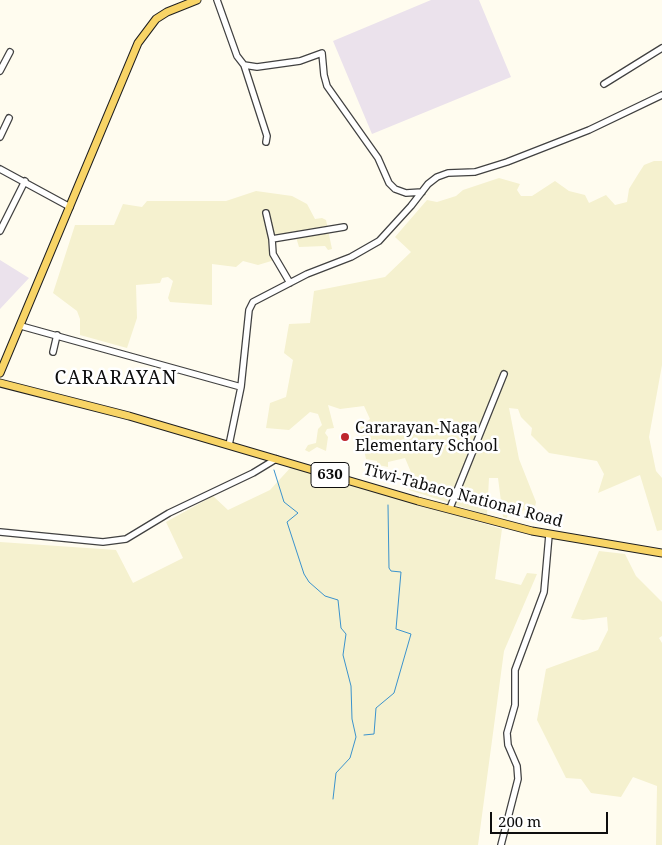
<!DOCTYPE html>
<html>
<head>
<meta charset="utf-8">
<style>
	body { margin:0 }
	#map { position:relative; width:662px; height:845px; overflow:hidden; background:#fffcef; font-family:"Noto Serif",serif }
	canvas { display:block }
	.scale { position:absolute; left:490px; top:812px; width:118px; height:22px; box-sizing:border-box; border:2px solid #0e0e0e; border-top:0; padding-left:6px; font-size:15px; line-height:18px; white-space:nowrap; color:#0e0e0e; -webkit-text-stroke:4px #fff; paint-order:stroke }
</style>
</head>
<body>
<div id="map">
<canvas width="662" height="845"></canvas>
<div class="scale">200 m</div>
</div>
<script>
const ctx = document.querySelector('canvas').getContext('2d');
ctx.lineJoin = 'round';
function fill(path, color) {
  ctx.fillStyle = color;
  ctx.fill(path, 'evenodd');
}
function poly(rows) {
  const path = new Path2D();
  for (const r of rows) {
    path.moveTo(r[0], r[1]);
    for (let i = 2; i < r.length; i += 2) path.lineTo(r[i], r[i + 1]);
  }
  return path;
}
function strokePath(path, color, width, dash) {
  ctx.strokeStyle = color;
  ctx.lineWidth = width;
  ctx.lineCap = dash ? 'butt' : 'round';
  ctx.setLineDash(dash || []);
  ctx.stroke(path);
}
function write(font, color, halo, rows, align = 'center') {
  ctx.font = font + ' "Noto Serif",serif';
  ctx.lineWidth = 5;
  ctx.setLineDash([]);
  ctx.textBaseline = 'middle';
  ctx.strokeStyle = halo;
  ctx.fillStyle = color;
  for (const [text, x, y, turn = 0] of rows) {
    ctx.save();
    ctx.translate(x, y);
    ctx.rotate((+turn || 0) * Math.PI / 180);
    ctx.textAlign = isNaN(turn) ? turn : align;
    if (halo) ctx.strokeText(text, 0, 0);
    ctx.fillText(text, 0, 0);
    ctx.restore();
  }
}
const industrial = poly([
	[431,0,479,0,511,77,372,134,333,41],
	[0,260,29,278,0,309]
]);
const farmland = poly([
	[654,161,662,161,662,365,649,437,656,471,662,478,662,530,657,531,640,475,598,493,604,474,597,461,549,453,531,435,532,428,521,417,518,409,509,408,519,459,536,502,535,507,531,509,508,513,507,518,503,517,498,478,489,478,487,515,409,490,413,477,405,458,388,462,388,467,378,465,377,461,366,459,359,428,370,419,364,406,340,409,328,405,334,428,327,429,325,433,328,437,326,451,317,447,309,452,305,450,308,445,316,443,318,429,322,425,318,414,310,412,289,430,266,428,270,403,286,397,293,360,284,353,289,324,310,323,314,291,385,277,411,252,395,237,427,200,437,202,456,196,463,190,499,178,520,184,517,190,521,196,532,196,555,181,569,191,585,195,589,203,606,195,615,205,627,202,629,189,637,176,644,165],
	[256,191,292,196,307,204,315,219,322,218,326,220,332,249,328,250,325,246,299,247,295,234,273,237,278,259,258,265,243,261,236,267,212,264,212,305,170,302,168,298,173,281,168,277,162,278,160,283,136,285,137,318,127,348,80,335,80,319,77,311,53,293,75,225,114,225,123,204,142,207,147,201,226,201],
	[292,466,502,529,495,579,521,585,527,573,537,574,504,651,478,845,0,845,0,542,116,550,133,583,183,558,166,522,213,496,228,510,270,490],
	[599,551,625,554,636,576,662,602,662,636,659,638,662,643,662,845,656,845,657,786,633,777,621,797,591,793,581,779,566,778,537,720,546,669,598,650,608,630,607,617,583,620,571,618]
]);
const stream = poly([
	[274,470,284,502,298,513,287,522,304,574,309,582,325,596,338,600,341,628,346,634,343,655,351,686,352,719,356,737,350,758,336,773,333,799],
	[364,735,374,734,376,708,394,693,411,634,396,629,401,572,391,571,389,568,388,505]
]);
const minor = poly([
	[217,0,237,56,244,65,257,67,300,61,322,53,324,75,327,86,378,158,389,183,395,189,406,193,422,192],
	[244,65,267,136,266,142],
	[0,71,10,52],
	[604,84,662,48],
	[0,137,9,118],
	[0,169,70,207],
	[266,213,272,239],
	[0,231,25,181],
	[290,283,273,254,272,239,344,227],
	[21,326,241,387],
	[53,352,57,335],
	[229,445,241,387,249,310,253,302,307,274,351,257,379,241,411,206,428,184,437,177,448,173,475,172,507,162,589,130,662,95],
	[450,508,504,374],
	[0,532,103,542,126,539,169,513,253,473,276,459],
	[501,845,518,779,517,766,508,745,507,733,515,705,515,670,544,592,549,535]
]);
const major = poly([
	[0,373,138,43,156,19,167,12,197,0],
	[0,383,129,416,418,501,532,531,662,553]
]);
const markers = [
	[345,437,5,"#be262e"]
];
const shields = [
	[330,475,38]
];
const shieldNames = [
	["630",330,475]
];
const poiNames = [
	["Cararayan-Naga",355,428],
	["Elementary School",355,446]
];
const streetNames = [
	["Tiwi-Tabaco National Road",463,496,15]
];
const quarterNames = [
	["CARARAYAN",116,379]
];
fill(industrial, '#ebe2ec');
fill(farmland, '#f5f1cf');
strokePath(stream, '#3b93cd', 1);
strokePath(minor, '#414141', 8);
strokePath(major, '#1f1f1f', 9);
strokePath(minor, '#fff', 5.5);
strokePath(major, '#f8d466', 7);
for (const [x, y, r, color] of markers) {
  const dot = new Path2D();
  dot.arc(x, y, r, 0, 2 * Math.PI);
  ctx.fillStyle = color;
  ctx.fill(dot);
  strokePath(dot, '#fff', 2);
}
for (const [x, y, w] of shields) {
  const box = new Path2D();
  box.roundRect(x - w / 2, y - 12.5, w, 25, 4);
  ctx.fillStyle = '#fff';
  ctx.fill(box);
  strokePath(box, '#0e0e0e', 1);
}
write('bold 15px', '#0e0e0e', null, shieldNames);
write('16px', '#0e0e0e', '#fff', poiNames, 'left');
write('16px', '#0e0e0e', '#fff', streetNames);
ctx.letterSpacing = '1px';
write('19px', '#0e0e0e', '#fff', quarterNames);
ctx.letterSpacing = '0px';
</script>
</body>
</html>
